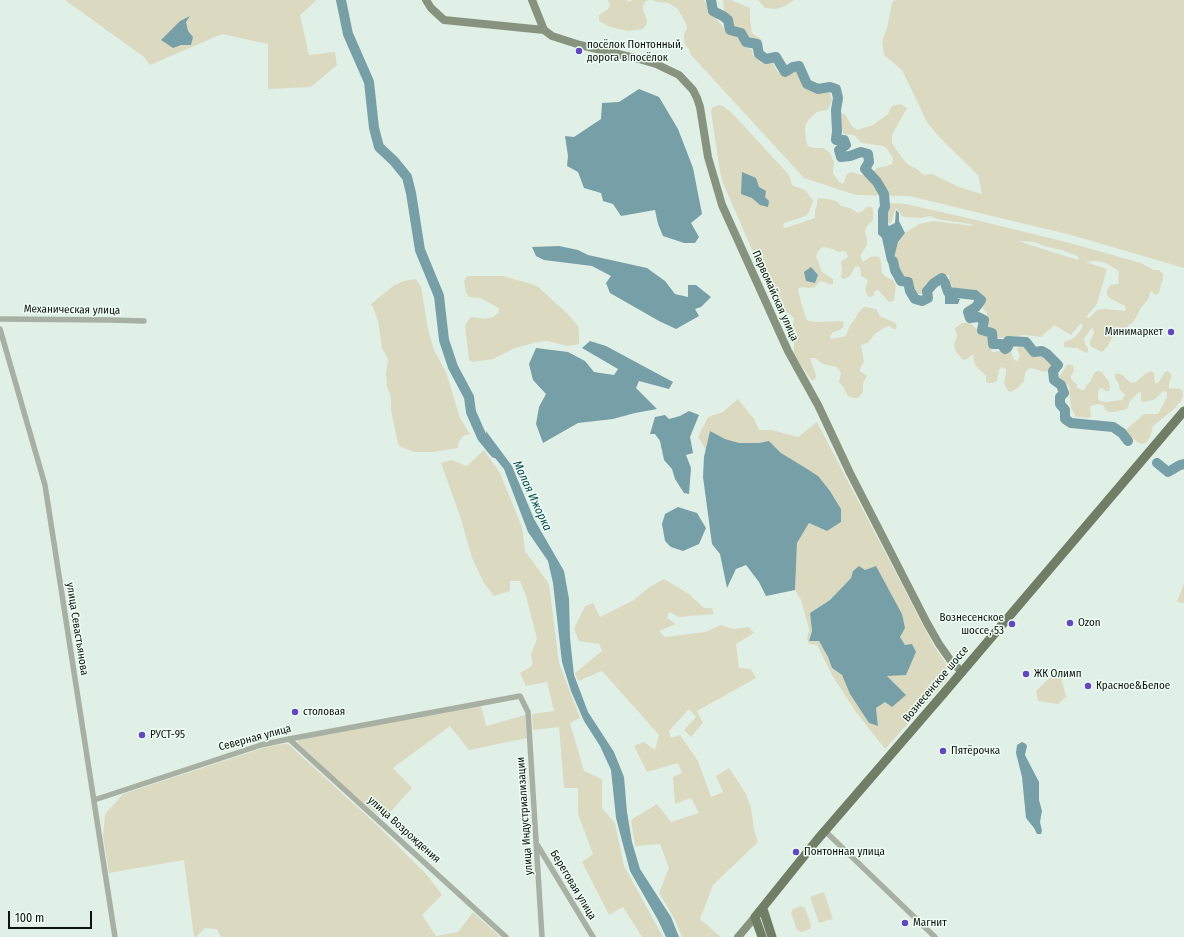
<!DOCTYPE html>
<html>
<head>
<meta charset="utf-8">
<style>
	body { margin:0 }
	#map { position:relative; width:1184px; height:937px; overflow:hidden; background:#e1f0e7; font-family:"Fira Sans Condensed",sans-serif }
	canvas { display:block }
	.scale { position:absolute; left:8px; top:911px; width:84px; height:18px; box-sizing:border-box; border:2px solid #0d120f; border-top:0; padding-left:5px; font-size:12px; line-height:14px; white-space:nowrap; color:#0d120f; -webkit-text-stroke:3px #effef4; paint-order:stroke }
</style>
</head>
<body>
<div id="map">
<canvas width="1184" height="937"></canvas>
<div class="scale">100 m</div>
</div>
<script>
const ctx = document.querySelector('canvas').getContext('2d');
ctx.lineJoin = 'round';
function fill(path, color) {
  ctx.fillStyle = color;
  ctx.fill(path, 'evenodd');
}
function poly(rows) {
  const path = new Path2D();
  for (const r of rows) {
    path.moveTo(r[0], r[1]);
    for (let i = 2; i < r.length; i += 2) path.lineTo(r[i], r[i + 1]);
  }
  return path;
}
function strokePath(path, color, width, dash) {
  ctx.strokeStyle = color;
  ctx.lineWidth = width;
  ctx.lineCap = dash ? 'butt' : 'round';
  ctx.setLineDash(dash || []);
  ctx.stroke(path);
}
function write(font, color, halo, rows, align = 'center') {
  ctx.font = font + ' "Fira Sans Condensed",sans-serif';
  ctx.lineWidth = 3;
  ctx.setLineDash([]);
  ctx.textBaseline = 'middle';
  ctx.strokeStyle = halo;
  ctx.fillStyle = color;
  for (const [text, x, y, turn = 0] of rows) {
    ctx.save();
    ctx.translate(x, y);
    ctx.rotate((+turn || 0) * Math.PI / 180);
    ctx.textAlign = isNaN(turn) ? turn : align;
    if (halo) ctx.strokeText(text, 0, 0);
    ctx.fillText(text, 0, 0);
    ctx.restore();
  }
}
const green = poly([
	[65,0,317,0,300,15,309,55,335,52,337,65,311,87,268,89,268,44,222,34,150,65,144,57],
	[608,0,627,0,629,2,633,0,649,0,646,1,643,5,643,10,647,20,646,25,643,29,628,31,610,27,599,21,599,15,608,9,610,4],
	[653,0,704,0,711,12,727,32,736,36,747,47,752,50,753,55,761,62,765,64,772,62,777,71,781,74,797,71,800,75,804,85,813,91,818,92,829,90,832,100,830,105,827,110,817,112,809,119,806,124,805,129,806,141,808,146,813,148,824,148,830,153,834,162,833,173,839,182,843,184,847,174,851,172,862,175,869,175,877,168,887,166,892,164,893,158,887,149,883,146,862,143,854,135,843,134,840,113,845,114,852,126,857,130,873,125,888,114,892,106,901,104,907,108,892,135,892,143,900,155,907,164,918,170,924,175,932,174,959,187,982,194,978,175,942,140,928,124,902,70,884,55,882,42,887,28,892,3,895,0,1184,0,1184,268,1071,235,909,196,856,195,804,178,691,55,689,49,685,45,684,39,684,34,687,29,686,23,677,8,668,3,657,2],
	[723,0,731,0,750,8,750,20,752,33,761,39,763,44,758,41,748,38,742,29,732,25,724,10],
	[758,0,794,0,785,6,776,9,765,8],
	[718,105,723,106,733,114,789,175,792,185,805,190,812,199,813,201,809,212,806,216,784,223,783,226,785,228,815,218,815,210,817,205,817,200,819,198,833,200,838,202,841,206,850,208,858,213,863,211,866,207,871,207,873,209,873,220,867,226,865,231,867,239,867,245,860,256,863,262,870,257,876,256,879,257,881,262,882,273,886,277,893,280,896,285,894,301,889,302,878,290,875,291,873,296,869,297,867,295,865,289,868,280,861,276,860,268,858,266,855,267,850,276,845,279,843,279,841,277,842,269,841,262,848,257,846,252,843,251,838,252,833,249,823,247,819,250,816,256,822,272,833,279,833,284,829,285,827,283,820,281,815,287,810,288,802,287,799,288,798,290,803,309,807,320,809,321,816,322,843,321,844,326,840,330,833,332,830,337,831,339,846,336,850,325,855,319,858,313,864,307,876,309,880,316,895,323,897,326,896,329,894,329,889,326,884,328,875,334,868,343,861,345,864,362,860,368,860,371,867,376,863,383,863,392,858,398,853,398,848,396,844,388,839,382,841,373,837,367,823,364,815,358,810,358,816,375,816,378,812,381,794,355,794,342,797,334,793,326,794,318,788,313,779,312,723,183,720,172,711,111,712,108],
	[890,203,906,204,972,219,1070,243,1141,263,1154,270,1159,270,1163,274,1163,279,1161,284,1160,290,1158,294,1155,295,1152,291,1150,292,1149,298,1141,308,1134,321,1116,337,1113,337,1110,341,1108,346,1102,352,1090,346,1090,341,1094,333,1092,328,1084,339,1085,344,1088,348,1088,351,1086,353,1077,348,1064,347,1064,342,1074,338,1080,331,1083,326,1081,323,1071,335,1054,325,1041,337,1025,335,998,338,993,329,988,326,987,313,983,309,983,299,977,291,969,292,955,289,953,287,949,280,949,275,946,275,925,284,924,294,919,294,916,293,911,281,903,278,894,258,898,242,905,233,919,224,933,221,973,226,971,224,941,220,929,216,921,218,904,217,902,216,896,208,894,213,892,221,891,223,888,223,887,221,886,210,887,204],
	[1018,241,1034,242,1047,247,1062,250,1077,256,1079,258,1078,260],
	[1094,261,1104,262,1119,271,1118,279,1119,284,1111,285,1107,290,1107,295,1111,299,1125,306,1126,309,1125,311,1105,309,1097,310,1089,318,1086,317,1097,304,1107,269,1086,262],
	[467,276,503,276,532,284,538,287,568,314,578,326,579,331,579,344,568,346,547,341,537,342,515,348,493,359,473,362,469,360,465,326,467,322,471,317,484,319,493,317,498,313,499,308,480,298,469,297,466,292,464,281],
	[416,279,421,287,428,329,434,350,446,372,460,418,470,434,463,436,458,444,458,448,434,452,414,452,399,446,397,439,391,410,391,398,387,386,386,374,388,359,382,348,378,321,373,307,371,304,393,286,404,281],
	[962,323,970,323,982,334,985,334,988,339,992,352,1008,350,1011,352,1014,360,1017,361,1020,356,1017,349,1019,347,1022,347,1027,348,1031,356,1044,354,1052,364,1053,367,1049,371,1044,372,1031,368,1028,369,1025,373,1024,381,1018,388,1010,392,1008,391,1004,384,1006,372,1006,369,1003,368,1001,367,999,370,997,381,993,383,988,383,986,381,986,376,975,365,973,355,971,355,968,359,963,360,956,352,954,345,957,336,955,328],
	[1067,365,1073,365,1074,371,1071,376,1071,379,1077,385,1077,388,1082,390,1085,389,1086,386,1090,382,1095,372,1097,371,1102,372,1109,382,1110,388,1109,391,1106,391,1102,388,1099,389,1098,394,1098,399,1100,401,1106,402,1122,400,1125,395,1120,390,1118,383,1115,378,1115,375,1117,373,1122,375,1131,383,1136,382,1146,373,1151,371,1154,373,1155,383,1158,383,1165,372,1168,371,1172,375,1169,383,1169,388,1180,389,1182,390,1183,395,1181,401,1174,409,1153,426,1150,437,1146,443,1141,444,1129,436,1127,431,1127,429,1144,414,1158,414,1167,397,1167,392,1164,391,1162,392,1154,400,1143,402,1141,401,1141,393,1139,392,1130,401,1127,409,1114,412,1109,412,1106,410,1103,405,1099,404,1090,406,1091,416,1089,418,1078,417,1076,417,1071,408,1069,386,1059,377],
	[738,399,754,419,759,430,771,430,798,437,817,422,934,646,947,665,947,680,885,749,856,712,832,675,817,645,809,644,807,639,809,629,801,600,795,590,797,543,809,523,827,531,841,522,841,508,830,491,804,467,781,453,769,441,759,443,739,443,725,439,710,431,706,450,698,437,708,417,723,412],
	[876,567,902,614,900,637,905,646,916,652,911,662,887,676,905,695,885,702,876,708,878,726,869,723,850,694,842,675,832,668,828,657,819,641,809,641,812,631,810,613,830,600,851,578,853,571,865,570],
	[484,450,500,473,522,527,525,551,549,584,559,663,580,718,570,723,584,771,602,779,602,808,615,823,624,866,663,937,642,937,623,907,609,915,582,862,593,854,578,814,578,788,564,788,559,727,533,730,532,714,554,711,547,682,526,686,520,673,530,667,533,664,531,655,537,639,526,596,520,581,510,581,510,591,494,596,484,583,472,558,460,516,441,463,452,460,467,466],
	[664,579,689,594,704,608,712,608,714,614,679,617,669,612,667,618,676,624,659,631,665,637,705,632,721,625,733,629,749,627,754,633,736,644,739,668,751,669,756,678,697,711,703,723,691,737,684,730,696,717,689,709,669,731,671,738,680,735,698,761,711,797,723,792,716,776,729,768,746,794,751,808,754,829,758,842,713,885,700,919,721,937,682,937,674,918,659,893,669,868,660,844,635,846,631,820,657,804,671,822,699,813,691,798,675,804,673,777,682,773,678,763,647,772,634,746,644,742,655,750,659,735,602,671,578,681,575,673,602,651,599,644,579,641,574,629,585,606,593,603,600,617,634,600,651,586],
	[1184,583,1184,603,1177,602],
	[1059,669,1066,697,1058,704,1038,701,1036,691],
	[481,705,486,726,525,715,527,738,469,750,450,726,393,768,412,788,384,819,357,798,297,742,299,740,314,737],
	[283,744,288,744,378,826,428,876,442,895,422,915,436,936,458,932,473,912,500,937,221,937,217,929,205,928,196,937,194,937,184,860,109,873,103,836,105,814,123,794,263,748],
	[824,892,833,919,819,923,810,897],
	[801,906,805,908,811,925,810,929,802,932,797,930,791,913,793,909]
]);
const water = poly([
	[190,16,186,22,188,31,193,37,191,45,181,45,173,48,161,40,180,21],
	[639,89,659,97,678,129,693,168,702,214,691,223,699,237,695,243,684,243,663,236,658,224,655,210,621,216,613,204,603,201,601,193,584,188,578,172,567,166,568,156,565,136,574,137,601,119,602,103,619,102],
	[742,172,756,178,759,187,766,191,765,197,769,201,768,207,760,205,752,198,741,194],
	[881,210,885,212,886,221,889,226,895,223,896,210,899,213,899,221,905,233,898,242,894,258,897,262,900,271,895,272,887,261,882,238,878,234,878,216],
	[559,246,578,250,588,255,647,268,665,281,675,294,688,297,688,285,696,285,711,297,701,307,695,309,699,316,676,329,659,321,610,293,606,283,611,276,592,266,544,260,536,256,532,247],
	[811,267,818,275,815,283,806,281,804,272],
	[945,283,949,290,956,291,954,297,960,299,958,304,945,304],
	[590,341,606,346,673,382,669,389,639,381,636,388,657,409,635,413,613,419,578,423,543,443,536,424,539,407,546,394,533,380,529,364,536,348,568,352,585,361,594,372,614,375,618,369,582,348],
	[689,411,699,415,690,437,693,453,686,455,691,468,689,494,684,493,675,479,672,469,664,460,660,441,655,434,650,434,655,417,665,415,669,419,680,416],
	[486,431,512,466,534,519,564,571,569,599,570,638,574,675,588,712,614,752,624,777,627,812,632,842,640,869,671,917,679,937,666,937,658,920,630,871,616,818,611,770,600,746,584,721,571,691,562,662,553,583,548,561,528,532,504,469,487,448],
	[710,431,725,439,739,443,759,443,769,441,781,453,804,467,818,476,830,491,841,509,841,522,827,531,809,523,797,543,795,590,766,596,759,582,746,565,736,569,727,588,720,554,712,544,703,477,704,457],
	[678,507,697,513,706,528,699,544,683,551,671,547,665,541,662,524,665,514],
	[859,566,865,570,876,566,902,614,905,628,900,637,905,645,912,644,916,652,906,675,887,676,906,695,892,707,885,702,876,708,878,726,869,723,850,694,842,675,832,668,828,657,819,641,809,641,812,631,810,613,830,600,851,578,853,571],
	[1022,742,1026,744,1027,746,1025,755,1039,782,1039,800,1042,811,1040,822,1042,831,1041,834,1037,834,1034,828,1026,818,1022,777,1016,753,1017,745]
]);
const river = poly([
	[341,0,348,34,369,82,374,128,379,147,394,161,407,177,411,193,420,250,439,296,444,340,453,367,469,397,471,412,482,437,495,453],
	[711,0,713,11,723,16,728,20,730,30,741,33,746,42,757,44,759,54,766,59,776,57,785,72,793,67,799,66,807,84,818,89,830,87,836,89,838,98,836,110,837,131,836,140,844,140,846,145,839,150,841,157,850,156,861,152,868,154,869,162,865,169,877,182,884,194,885,207,883,211,883,224],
	[893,261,895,270,901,281,908,282,910,291,915,299,922,301,928,298,927,291,934,283,942,278,945,283,948,292,975,295,981,300,976,307,968,312,970,318,978,317,984,320,982,330,992,333,993,344,1001,344,1005,349,1008,347,1008,341,1026,342,1034,352,1042,351,1047,354,1058,365,1053,371,1054,380,1061,385,1064,393,1060,397,1060,404,1065,410,1065,419,1071,423,1113,427,1122,433,1128,441],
	[1157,463,1168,472,1180,465,1184,464]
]);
const street = poly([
	[0,319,110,320,144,321],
	[0,329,45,485,115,937],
	[289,739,506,937],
	[94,800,261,745,289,739,520,696,528,712,542,937],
	[825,831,935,937],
	[538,846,593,937]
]);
const secondary = poly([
	[426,0,431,8,444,20,544,30],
	[532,0,544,30,552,36,580,45,639,59,656,64,679,75,693,90,697,98,700,107,708,157,722,205,788,351,818,405,850,473,927,623,939,644,951,661,962,672],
	[738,937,755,917]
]);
const primary = poly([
	[763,909,772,937],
	[762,937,755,917,817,840,944,693,1184,411]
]);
const markers = [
	[579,51,4,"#6347c0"],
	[1171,332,4,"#6347c0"],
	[1070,623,4,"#6347c0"],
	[1012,624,4,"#6347c0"],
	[1026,674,4,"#6347c0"],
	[1088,686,4,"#6347c0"],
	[295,712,4,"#6347c0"],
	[142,735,4,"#6347c0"],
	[943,751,4,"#6347c0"],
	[796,852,4,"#6347c0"],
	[905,923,4,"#6347c0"]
];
const poiNames = [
	["посёлок Понтонный,",587,45],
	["дорога в посёлок",587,58],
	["Минимаркет",1163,332,"right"],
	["Вознесенское",1004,618,"right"],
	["шоссе, 53",1004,631,"right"],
	["Ozon",1078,623],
	["ЖК Олимп",1034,674],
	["Красное&Белое",1096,686],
	["столовая",303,712],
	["РУСТ-95",150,735],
	["Пятёрочка",951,751],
	["Понтонная улица",804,852],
	["Магнит",913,923]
];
const streetNames = [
	["Первомайская улица",775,296,66],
	["Механическая улица",72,310,1],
	["улица Севастьянова",77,629,81],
	["Вознесенское шоссе",936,684,-50],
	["Северная улица",255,738,-15],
	["улица Индустриализации",525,816,-94],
	["улица Возрождения",404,830,42],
	["Береговая улица",573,885,59]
];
const waterNames = [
	["Малая Ижорка",532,496,65]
];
fill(green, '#dbdac0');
fill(water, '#769fa7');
strokePath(river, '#769fa7', 10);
strokePath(street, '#a8b0a3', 5.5);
strokePath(secondary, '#88937f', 8);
strokePath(primary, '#707e66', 9);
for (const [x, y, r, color] of markers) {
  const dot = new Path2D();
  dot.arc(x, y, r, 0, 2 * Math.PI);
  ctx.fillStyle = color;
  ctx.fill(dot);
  strokePath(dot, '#effef4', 1.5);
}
write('11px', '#0d120f', '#effef4', poiNames, 'left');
write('11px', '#0d120f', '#effef4', streetNames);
write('italic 12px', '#0e4c55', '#effef4', waterNames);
</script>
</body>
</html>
